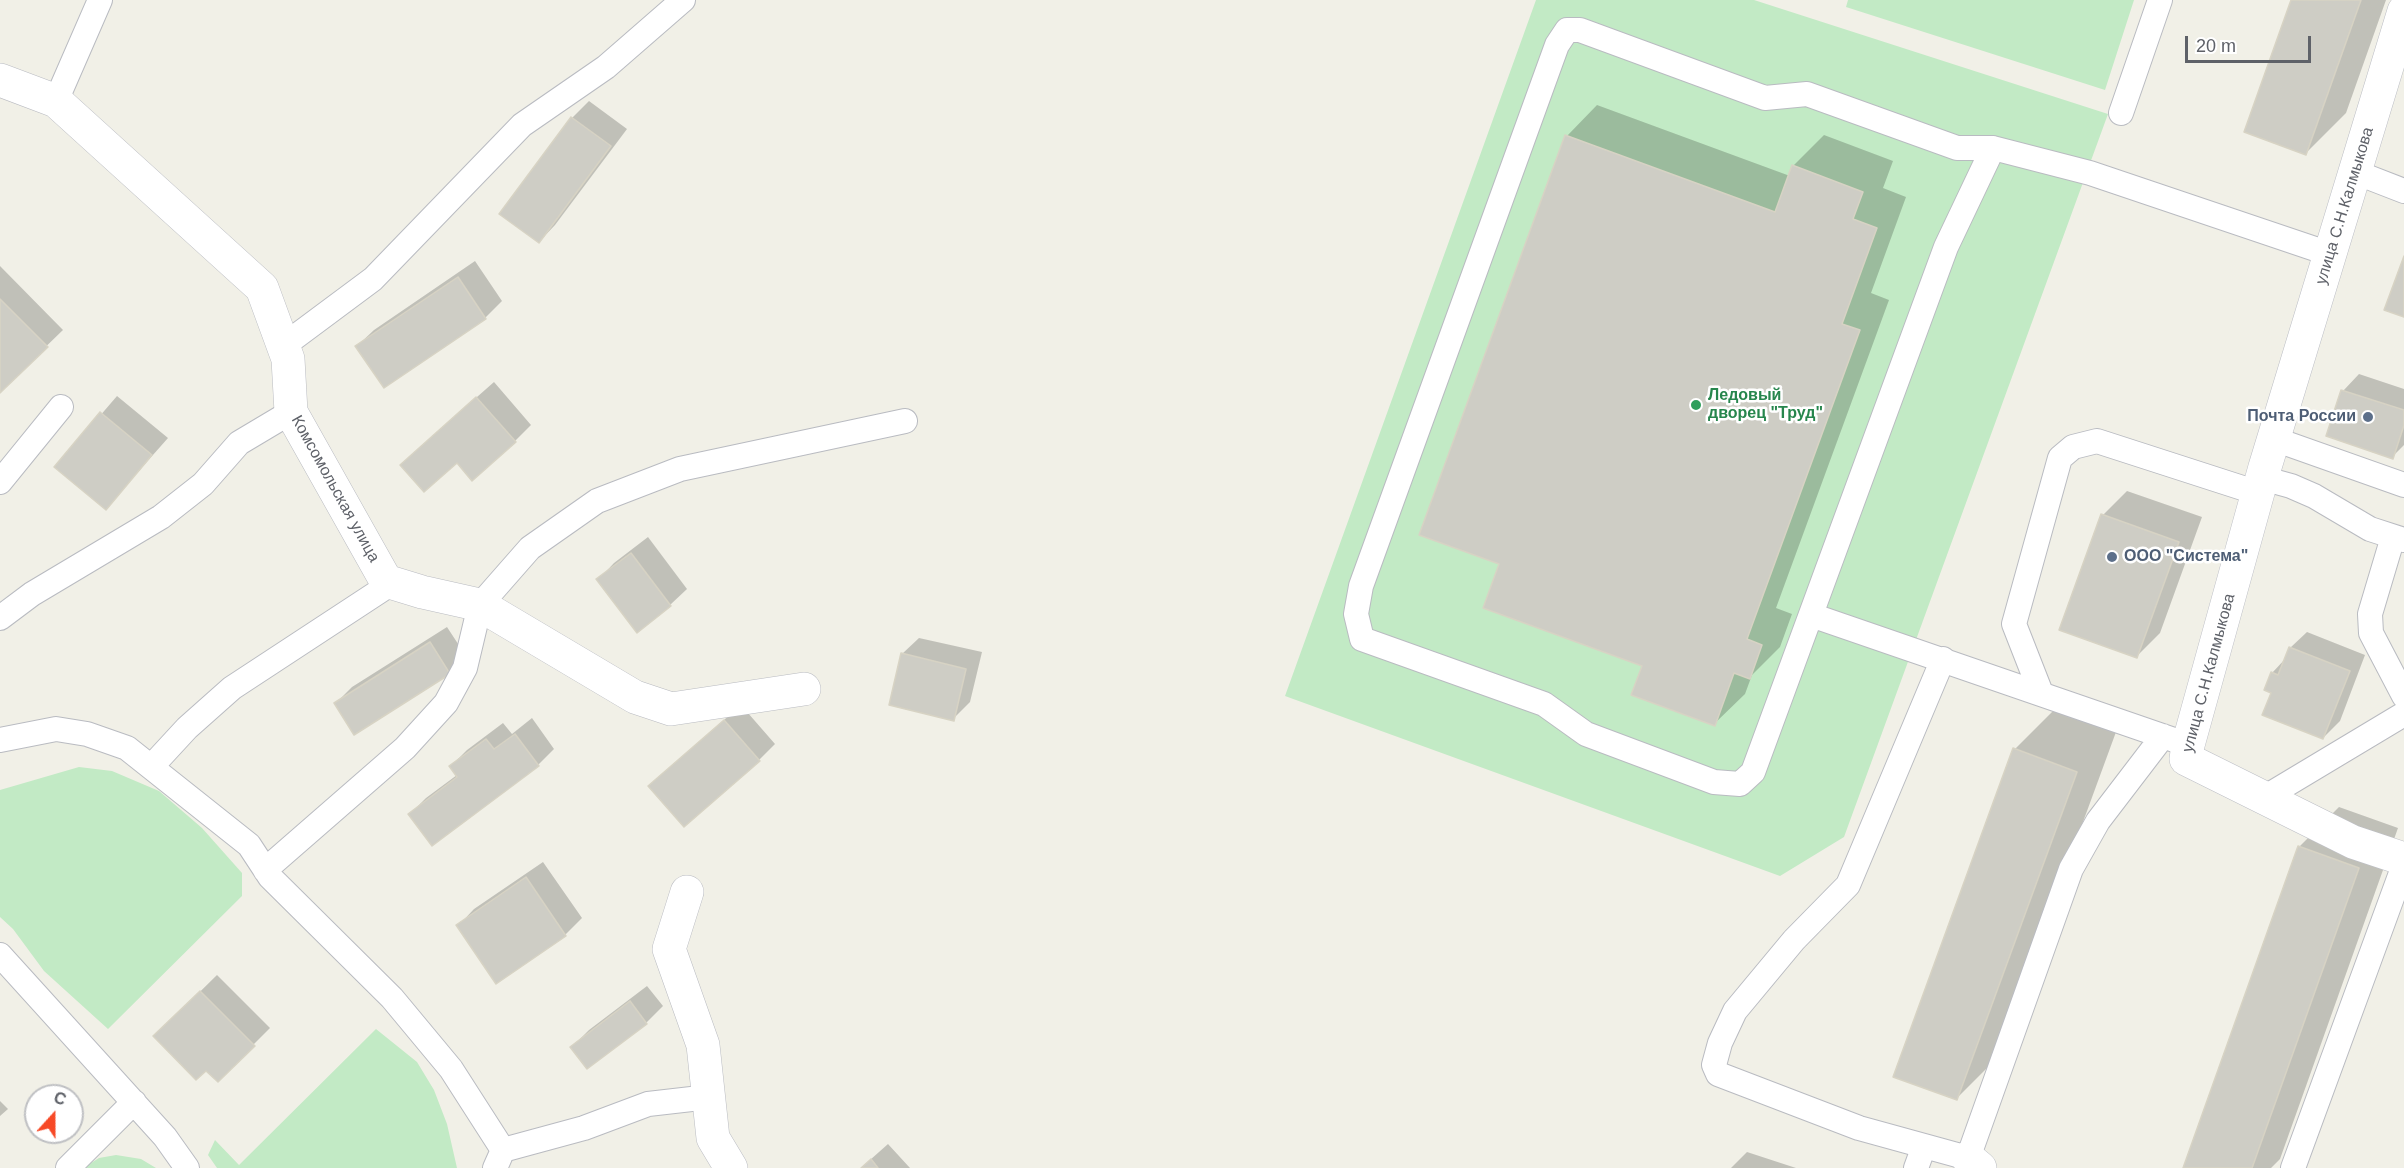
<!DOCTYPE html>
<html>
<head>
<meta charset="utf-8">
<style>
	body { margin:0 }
	#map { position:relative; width:2404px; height:1168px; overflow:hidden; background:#f1f0e7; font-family:Helvetica,sans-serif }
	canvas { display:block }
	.north { position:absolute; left:24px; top:1084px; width:60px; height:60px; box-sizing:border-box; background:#fff; border:2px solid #bfc0c3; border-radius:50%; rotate:21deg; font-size:16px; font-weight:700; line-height:24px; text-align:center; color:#5e6168 }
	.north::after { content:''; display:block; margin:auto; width:21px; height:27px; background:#f74926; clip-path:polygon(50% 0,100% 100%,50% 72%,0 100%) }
	.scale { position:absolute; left:2185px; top:36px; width:126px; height:27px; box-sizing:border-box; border:3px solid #5e6168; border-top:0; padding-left:8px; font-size:18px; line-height:21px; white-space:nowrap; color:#5e6168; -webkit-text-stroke:4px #fff; paint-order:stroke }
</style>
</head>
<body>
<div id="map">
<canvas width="2404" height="1168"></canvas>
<div class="north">С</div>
<div class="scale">20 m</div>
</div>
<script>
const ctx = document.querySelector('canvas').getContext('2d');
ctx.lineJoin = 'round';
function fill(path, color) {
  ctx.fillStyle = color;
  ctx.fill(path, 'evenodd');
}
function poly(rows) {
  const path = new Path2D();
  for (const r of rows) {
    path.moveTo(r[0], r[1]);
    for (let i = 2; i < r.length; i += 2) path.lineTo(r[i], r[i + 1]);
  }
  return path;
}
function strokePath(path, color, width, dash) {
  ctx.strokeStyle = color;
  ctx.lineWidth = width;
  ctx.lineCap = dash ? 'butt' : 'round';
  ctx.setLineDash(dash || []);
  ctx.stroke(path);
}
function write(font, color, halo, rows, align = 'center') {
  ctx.font = font + ' Helvetica,sans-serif';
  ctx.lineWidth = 5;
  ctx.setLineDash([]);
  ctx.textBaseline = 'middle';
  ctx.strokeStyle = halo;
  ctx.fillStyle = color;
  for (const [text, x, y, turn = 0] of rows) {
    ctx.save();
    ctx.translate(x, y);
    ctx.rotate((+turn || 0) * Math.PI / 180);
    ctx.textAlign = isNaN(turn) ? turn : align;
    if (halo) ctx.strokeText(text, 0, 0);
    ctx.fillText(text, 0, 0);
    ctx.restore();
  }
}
const green = poly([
	[1536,0,1754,0,2108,114,1844,837,1780,876,1285,696],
	[1848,0,2134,0,2105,90,1846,7],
	[79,767,112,771,159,791,202,828,242,873,242,896,108,1029,44,971,13,929,0,917,0,790],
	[376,1029,417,1062,434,1090,447,1124,457,1168,217,1168,208,1155,215,1140,239,1165],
	[116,1155,141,1159,156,1168,83,1168,99,1158]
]);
const shadow = poly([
	[2292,0,2386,0,2346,113,2306,153],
	[589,101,627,129,555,225,539,242,501,213,572,118],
	[1597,105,1790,176,1793,166,1824,135,1893,161,1883,188,1906,197,1871,293,1889,300,1776,608,1792,614,1780,647,1752,675,1745,694,1714,724,1644,665,1501,563,1567,136],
	[475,261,502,301,485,318,384,386,357,346,374,330],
	[0,266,63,330,0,391],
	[2359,374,2404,389,2404,445,2392,457,2328,435,2343,391],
	[494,382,531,425,515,441,457,461,418,449],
	[117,396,168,438,106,508,56,467],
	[2127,491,2202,517,2160,633,2136,657,2103,515],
	[648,537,687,589,670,605,637,631,598,580,614,563],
	[447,627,466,656,449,673,336,703,352,687],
	[2307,632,2365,655,2340,721,2323,738,2272,673,2286,658,2290,648],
	[919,638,982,652,970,702,953,719,902,654],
	[741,705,775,744,759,760,667,770],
	[2055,709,2116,732,1996,1059,1956,1099,2015,749],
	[532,718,554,749,538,765,410,814,426,798,457,775,451,766,467,750,503,723,512,734],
	[2339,807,2398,828,2280,1159,2271,1168,2185,1168,2299,847],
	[543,862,582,918,565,935,497,982,458,926,474,909],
	[217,975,270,1028,218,1080,206,1069,155,1036],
	[647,986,663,1006,646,1023,587,1067,572,1047,589,1030],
	[0,1101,8,1109,0,1116],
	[888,1144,910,1168,861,1168],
	[1747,1152,1796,1168,1731,1168]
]);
const building = poly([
	[2291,0,2361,0,2306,155,2244,132,2291,0],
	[571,117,611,146,539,243,499,214,571,117],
	[1565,135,1775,212,1792,165,1863,192,1853,219,1877,228,1842,324,1860,330,1747,639,1762,645,1750,679,1734,673,1715,726,1631,695,1642,666,1483,608,1499,564,1419,535,1565,135],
	[2404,256,2404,317,2384,310,2404,256],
	[458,277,486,319,384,388,355,346,458,277],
	[0,299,48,347,0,393,0,299],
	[2341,390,2404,410,2404,425,2393,459,2326,436,2341,390],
	[476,397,516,442,472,481,457,463,424,492,400,465,476,397],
	[100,412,152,455,106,510,54,467,100,412],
	[2101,514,2179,542,2137,658,2059,630,2101,514],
	[631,553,671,606,637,633,596,579,631,553],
	[430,642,450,674,354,735,334,703,430,642],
	[2289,647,2350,671,2323,739,2262,715,2271,693,2264,690,2271,672,2278,675,2289,647],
	[901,653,966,669,954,721,889,705,901,653],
	[724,720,760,761,684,827,648,786,724,720],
	[515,734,539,766,432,846,408,814,457,777,449,766,486,739,494,749,515,734],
	[2013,748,2077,772,1957,1100,1893,1077,2013,748],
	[2298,846,2359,868,2252,1168,2183,1168,2298,846],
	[526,877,566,936,496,984,456,925,526,877],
	[200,991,255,1046,218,1082,206,1071,196,1080,153,1036,200,991],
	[630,1001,647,1024,587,1069,570,1047,630,1001],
	[871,1159,878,1168,861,1168,871,1159]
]);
const lane = poly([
	[56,101,100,0],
	[2121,113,2160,0],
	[1993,148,1946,247,1753,772,1740,784,1714,782,1586,734,1544,704,1362,639,1356,614,1361,586,1557,45,1567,30,1580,30,1765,98,1807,94,1957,148,1993,148,2090,173,2330,254],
	[2355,172,2404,191],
	[283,346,373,279,522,125,606,67,683,0],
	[2274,439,2404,485],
	[2262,478,2291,486,2314,496,2370,529,2404,540],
	[0,482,61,407],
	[2393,537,2370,614,2371,633,2404,696],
	[1811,615,2177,741],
	[0,618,32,594,161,517,203,484,239,443,291,412],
	[1943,659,1848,885,1794,940,1735,1011,1720,1043,1714,1065,1718,1074,1859,1128,1968,1158,2071,869,2098,821,2163,736],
	[2041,693,2014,624,2060,458,2073,447,2097,441,2258,493],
	[0,740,56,729,87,734,127,748,249,845,270,877,392,998,451,1069,503,1150],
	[151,767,187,728,232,688,392,583],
	[2264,798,2404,714],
	[265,870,405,748,446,703,465,668,480,605,530,548,597,501,680,469,905,421],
	[0,955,165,1137,187,1168],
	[68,1168,134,1102],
	[495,1168,503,1150,584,1128,648,1104,709,1097],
	[1916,1168,1924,1146],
	[2293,1168,2404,865]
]);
const street = poly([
	[0,80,56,101,262,288,288,359,291,412,386,581,422,592,480,605,635,697,671,709,804,689],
	[687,892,669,949,703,1045,713,1138,731,1168],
	[1968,1158,1980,1168]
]);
const secondary = poly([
	[2404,11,2265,467,2188,745,2186,759,2353,842,2404,859]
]);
const markers = [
	[1696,405,6,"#2e9e5b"],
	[2368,417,6,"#5c6f8a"],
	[2112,557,6,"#5c6f8a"]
];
const streetNames = [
	["улица С.Н.Калмыкова",2345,206,-73],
	["Комсомольская улица",335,489,61],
	["улица С.Н.Калмыкова",2209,673,-75]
];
const leisureNames = [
	["Ледовый",1708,396],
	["дворец \"Труд\"",1708,414]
];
const serviceNames = [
	["Почта России",2356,417],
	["ООО \"Система\"",2124,557,"left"]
];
fill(green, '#c2eac5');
fill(shadow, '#0003');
fill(building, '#cecdc5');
strokePath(building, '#d7d3c4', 1.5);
strokePath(lane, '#b9bbc1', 26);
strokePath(street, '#b9bbc1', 34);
strokePath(secondary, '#bcbec5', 34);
strokePath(lane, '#fff', 24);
strokePath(street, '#fff', 33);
strokePath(secondary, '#fff', 33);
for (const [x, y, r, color] of markers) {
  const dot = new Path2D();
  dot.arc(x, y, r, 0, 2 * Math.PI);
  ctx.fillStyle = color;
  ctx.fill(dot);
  strokePath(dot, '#fff', 2);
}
write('16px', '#5e6168', '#fff', streetNames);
write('bold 16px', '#27864d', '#fff', leisureNames, 'left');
write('bold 16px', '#4e5e75', '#fff', serviceNames, 'right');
</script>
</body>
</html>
